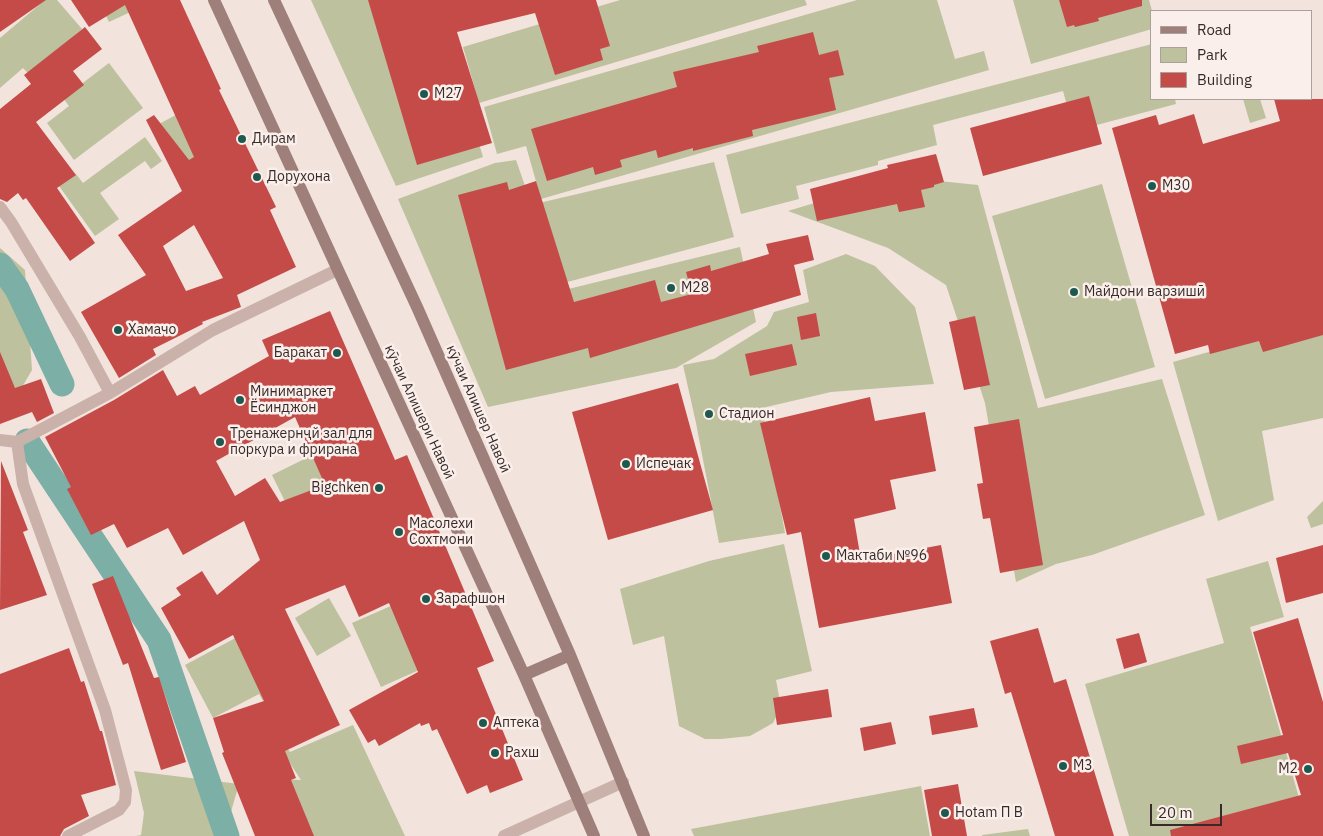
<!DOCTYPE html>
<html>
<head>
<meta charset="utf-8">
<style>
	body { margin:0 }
	#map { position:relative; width:1323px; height:836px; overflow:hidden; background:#f2e3dd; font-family:"IBM Plex Sans",sans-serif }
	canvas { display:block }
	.legend { position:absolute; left:1150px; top:10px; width:162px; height:90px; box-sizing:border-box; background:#faefea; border:1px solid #aca09d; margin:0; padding:6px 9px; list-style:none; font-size:15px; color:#372a29 }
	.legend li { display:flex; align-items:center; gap:10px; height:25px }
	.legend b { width:25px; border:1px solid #aca09d }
	.scale { position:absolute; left:1150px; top:804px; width:72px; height:22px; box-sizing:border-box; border:2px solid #372a29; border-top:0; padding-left:6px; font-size:15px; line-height:18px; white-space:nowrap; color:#372a29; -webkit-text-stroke:4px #faefea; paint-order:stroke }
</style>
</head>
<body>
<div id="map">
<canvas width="1323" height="836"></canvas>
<ul class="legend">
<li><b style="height:6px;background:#9e7f7a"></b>Road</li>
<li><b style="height:14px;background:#bdc19d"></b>Park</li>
<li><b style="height:14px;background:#c54b49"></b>Building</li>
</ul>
<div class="scale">20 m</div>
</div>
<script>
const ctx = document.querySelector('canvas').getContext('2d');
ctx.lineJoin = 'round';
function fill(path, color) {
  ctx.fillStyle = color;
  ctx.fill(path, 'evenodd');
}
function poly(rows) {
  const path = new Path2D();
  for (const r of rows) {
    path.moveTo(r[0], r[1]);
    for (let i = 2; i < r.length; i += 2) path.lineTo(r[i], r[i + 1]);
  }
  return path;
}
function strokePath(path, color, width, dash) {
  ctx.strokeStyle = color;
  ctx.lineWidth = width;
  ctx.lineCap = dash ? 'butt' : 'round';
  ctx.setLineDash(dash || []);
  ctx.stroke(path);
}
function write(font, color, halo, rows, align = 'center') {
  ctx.font = font + ' "IBM Plex Sans",sans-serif';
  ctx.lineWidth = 5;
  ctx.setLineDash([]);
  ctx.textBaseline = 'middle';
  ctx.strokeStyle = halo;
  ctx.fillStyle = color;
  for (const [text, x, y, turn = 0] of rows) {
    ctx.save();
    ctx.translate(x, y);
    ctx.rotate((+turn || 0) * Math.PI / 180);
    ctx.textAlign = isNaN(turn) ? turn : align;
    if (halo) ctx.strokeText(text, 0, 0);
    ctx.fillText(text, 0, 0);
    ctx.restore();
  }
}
const green = poly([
	[45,0,57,0,82,29,29,74,23,68,0,88,0,38],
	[98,0,156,0,109,22],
	[311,0,503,0,441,21,483,157,396,186],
	[620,0,805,0,807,5,479,103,463,47],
	[857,0,937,0,955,59,984,51,989,70,541,199,526,146,497,154,484,107],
	[1013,0,1149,0,1152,11,1152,29,1031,64],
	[1152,44,1152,99,1175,99,1176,104,1074,131,1063,91,933,125,937,145,878,161,878,165,796,186,799,199,741,214,726,155],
	[109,63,143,108,74,160,47,123,69,106,63,98],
	[1243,99,1260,99,1266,118,1250,123],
	[187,109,215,163,183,170,159,124],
	[145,137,162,161,151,169,145,161,100,193,119,219,95,236,59,186,76,174,83,183],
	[516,160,531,203,556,292,740,247,756,322,676,368,488,407,398,199,495,163],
	[714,162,734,237,560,284,539,203],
	[900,177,978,185,1038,408,1162,379,1205,515,1092,555,1056,564,1016,582,985,403,946,285,888,248,788,211],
	[1102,184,1155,367,1045,399,992,216],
	[0,248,25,270,32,370,0,425],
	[846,254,875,266,915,307,934,384,831,392,762,408,785,533,719,543,696,423,683,365,714,359,767,326,774,312,809,302,803,270],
	[1323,320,1323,418,1262,431,1274,500,1218,521,1173,362],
	[359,432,303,538,272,475],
	[1323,501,1323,524,1311,528,1307,517],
	[784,544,812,671,776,680,781,707,773,723,750,736,721,739,705,739,679,726,664,636,633,645,620,589,709,561],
	[1268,561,1284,617,1250,627,1310,836,1129,836,1085,684,1224,643,1206,579],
	[329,598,351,636,317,656,295,618],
	[400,602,446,658,381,687,352,623],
	[241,635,273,695,263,701,259,694,213,718,185,665],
	[353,725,405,836,305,836,277,779,301,780,276,742,273,727,290,752],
	[134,771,239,784,224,836,136,836,141,835,144,813],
	[921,786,930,836,694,836,691,829],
	[1028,829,1030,836,982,836,982,835]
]);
const canal = poly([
	[0,265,17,289,62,384],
	[27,441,159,640,227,836]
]);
const building = poly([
	[0,0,46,0,0,32],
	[71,0,180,0,221,89,219,90,276,207,270,210,296,267,237,295,241,307,202,322,203,324,153,349,156,355,119,378,81,312,146,275,118,235,182,191,146,120,154,115,189,160,194,157,125,5,89,27],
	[194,225,223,278,186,291,163,246],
	[368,0,596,0,610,46,600,49,603,60,555,75,535,13,457,32,492,143,417,165],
	[1059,0,1142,0,1142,6,1098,18,1099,21,1075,27,1074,25,1067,27],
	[85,27,102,49,73,71,84,85,36,122,76,175,57,188,95,243,70,261,26,198,23,200,18,193,7,202,0,199,0,109,31,84,24,75],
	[813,32,819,55,838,50,844,75,829,78,836,110,752,130,753,136,693,151,693,148,658,158,656,150,620,160,622,167,595,175,593,167,547,181,531,129,677,87,673,72,759,52,757,46],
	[1089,96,1102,144,983,176,970,128],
	[1274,99,1323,99,1323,335,1263,352,1259,341,1210,354,1208,345,1175,354,1112,128,1156,115,1159,125,1194,114,1203,144,1280,121],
	[936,154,944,182,934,185,934,187,921,190,925,207,899,212,897,204,817,221,810,189,888,168,887,165],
	[536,181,574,302,655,280,661,302,692,294,686,272,710,265,711,271,769,254,766,244,808,235,814,260,794,265,801,295,590,358,588,348,506,370,458,195,507,182,509,190],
	[330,311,395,460,407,455,494,661,477,668,523,780,490,793,487,785,467,794,437,729,432,731,429,723,421,726,420,723,379,746,375,739,368,743,349,710,418,672,389,603,359,617,345,585,285,609,340,725,285,751,296,778,291,780,314,836,255,836,222,753,224,752,213,718,264,701,233,635,189,659,161,608,181,595,176,588,202,571,217,595,260,560,244,521,183,555,168,528,127,548,114,524,91,535,67,489,71,487,45,437,114,400,163,370,177,396,195,386,200,395,269,356,262,340],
	[295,417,325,485,280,502,265,478,235,496,216,461],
	[816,313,820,336,801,340,797,317],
	[975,316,990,385,964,390,949,322],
	[792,344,797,365,750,376,745,354],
	[0,352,15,388,41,379,54,413,37,422,32,412,0,424],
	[678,383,713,510,608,540,572,412],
	[870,397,875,421,925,412,936,471,890,480,896,509,854,519,861,560,941,545,952,603,819,628,801,532,787,535,760,423],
	[1019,419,1043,565,1000,573,990,518,983,519,977,484,983,483,974,427],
	[1,461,28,530,23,532,47,595,0,610],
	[1323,545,1323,593,1286,603,1276,558],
	[113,576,154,678,159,677,186,762,161,770,128,663,123,665,92,584],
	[1298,618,1323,702,1323,836,1171,836,1170,830,1301,795,1288,753,1241,764,1237,746,1283,735,1253,632],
	[1038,628,1054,683,1066,679,1114,836,1055,836,1011,692,1005,694,990,641],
	[1139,633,1147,662,1124,669,1116,639],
	[69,648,81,682,84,681,100,731,102,731,116,785,81,795,89,816,64,829,60,836,0,836,0,674],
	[828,689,832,717,777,725,773,698],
	[974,708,978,727,932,735,929,716],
	[891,722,896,744,864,751,860,728],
	[958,784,967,836,932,836,924,790]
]);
const street = poly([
	[0,207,11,222,80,337,110,393],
	[0,440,17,442,110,393,213,330,337,270],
	[17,442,23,484,105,710,126,790,125,802,119,810,68,836],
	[504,836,623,782]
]);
const secondary = poly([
	[214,0,524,675,594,836],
	[274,0,417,307,570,655,644,836],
	[524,675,570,655]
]);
const markers = [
	[424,94,5,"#1e5950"],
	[242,139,5,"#1e5950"],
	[257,177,5,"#1e5950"],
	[1152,186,5,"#1e5950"],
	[671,288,5,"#1e5950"],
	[1074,292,5,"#1e5950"],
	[118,330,5,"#1e5950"],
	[337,353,5,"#1e5950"],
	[240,400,5,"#1e5950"],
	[709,414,5,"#1e5950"],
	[220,442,5,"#1e5950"],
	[626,464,5,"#1e5950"],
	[379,488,5,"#1e5950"],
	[399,532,5,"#1e5950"],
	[826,556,5,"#1e5950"],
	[426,599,5,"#1e5950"],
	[483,723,5,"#1e5950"],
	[495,753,5,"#1e5950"],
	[1063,766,5,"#1e5950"],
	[1308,769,5,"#1e5950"],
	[945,813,5,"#1e5950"]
];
const poiNames = [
	["М27",434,94],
	["Дирам",252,139],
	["Дорухона",267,177],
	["М30",1162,186],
	["М28",681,288],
	["Майдони варзишӣ",1084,292],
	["Хамачо",128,330],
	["Баракат",327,353,"right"],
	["Минимаркет",250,392],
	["Ёсинджон",250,408],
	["Стадион",719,414],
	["Тренажернҷй зал для",230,434],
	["поркура и фрирана",230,450],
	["Испечак",636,464],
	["Bigchken",369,488,"right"],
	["Масолехи",409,524],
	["Сохтмони",409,540],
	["Мактаби №96",836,556],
	["Зарафшон",436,599],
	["Аптека",493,723],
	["Рахш",505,753],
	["М3",1073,766],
	["М2",1298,769,"right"],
	["Hotam П В",955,813]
];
const streetNames = [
	["кӯчаи Алишер Навоӣ",478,409,66],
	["кӯчаи Алишери Навоӣ",419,412,65]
];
fill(green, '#bdc19d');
strokePath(canal, '#7cafa6', 25);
fill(building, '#c54b49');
strokePath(street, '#cab1a9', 12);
strokePath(secondary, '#9e7f7a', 12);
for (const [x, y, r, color] of markers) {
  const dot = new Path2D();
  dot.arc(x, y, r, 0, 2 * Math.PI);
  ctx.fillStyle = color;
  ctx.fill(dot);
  strokePath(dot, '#faefea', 2);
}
write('14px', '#372a29', '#faefea', poiNames, 'left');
write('14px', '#372a29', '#faefea', streetNames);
</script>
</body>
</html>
